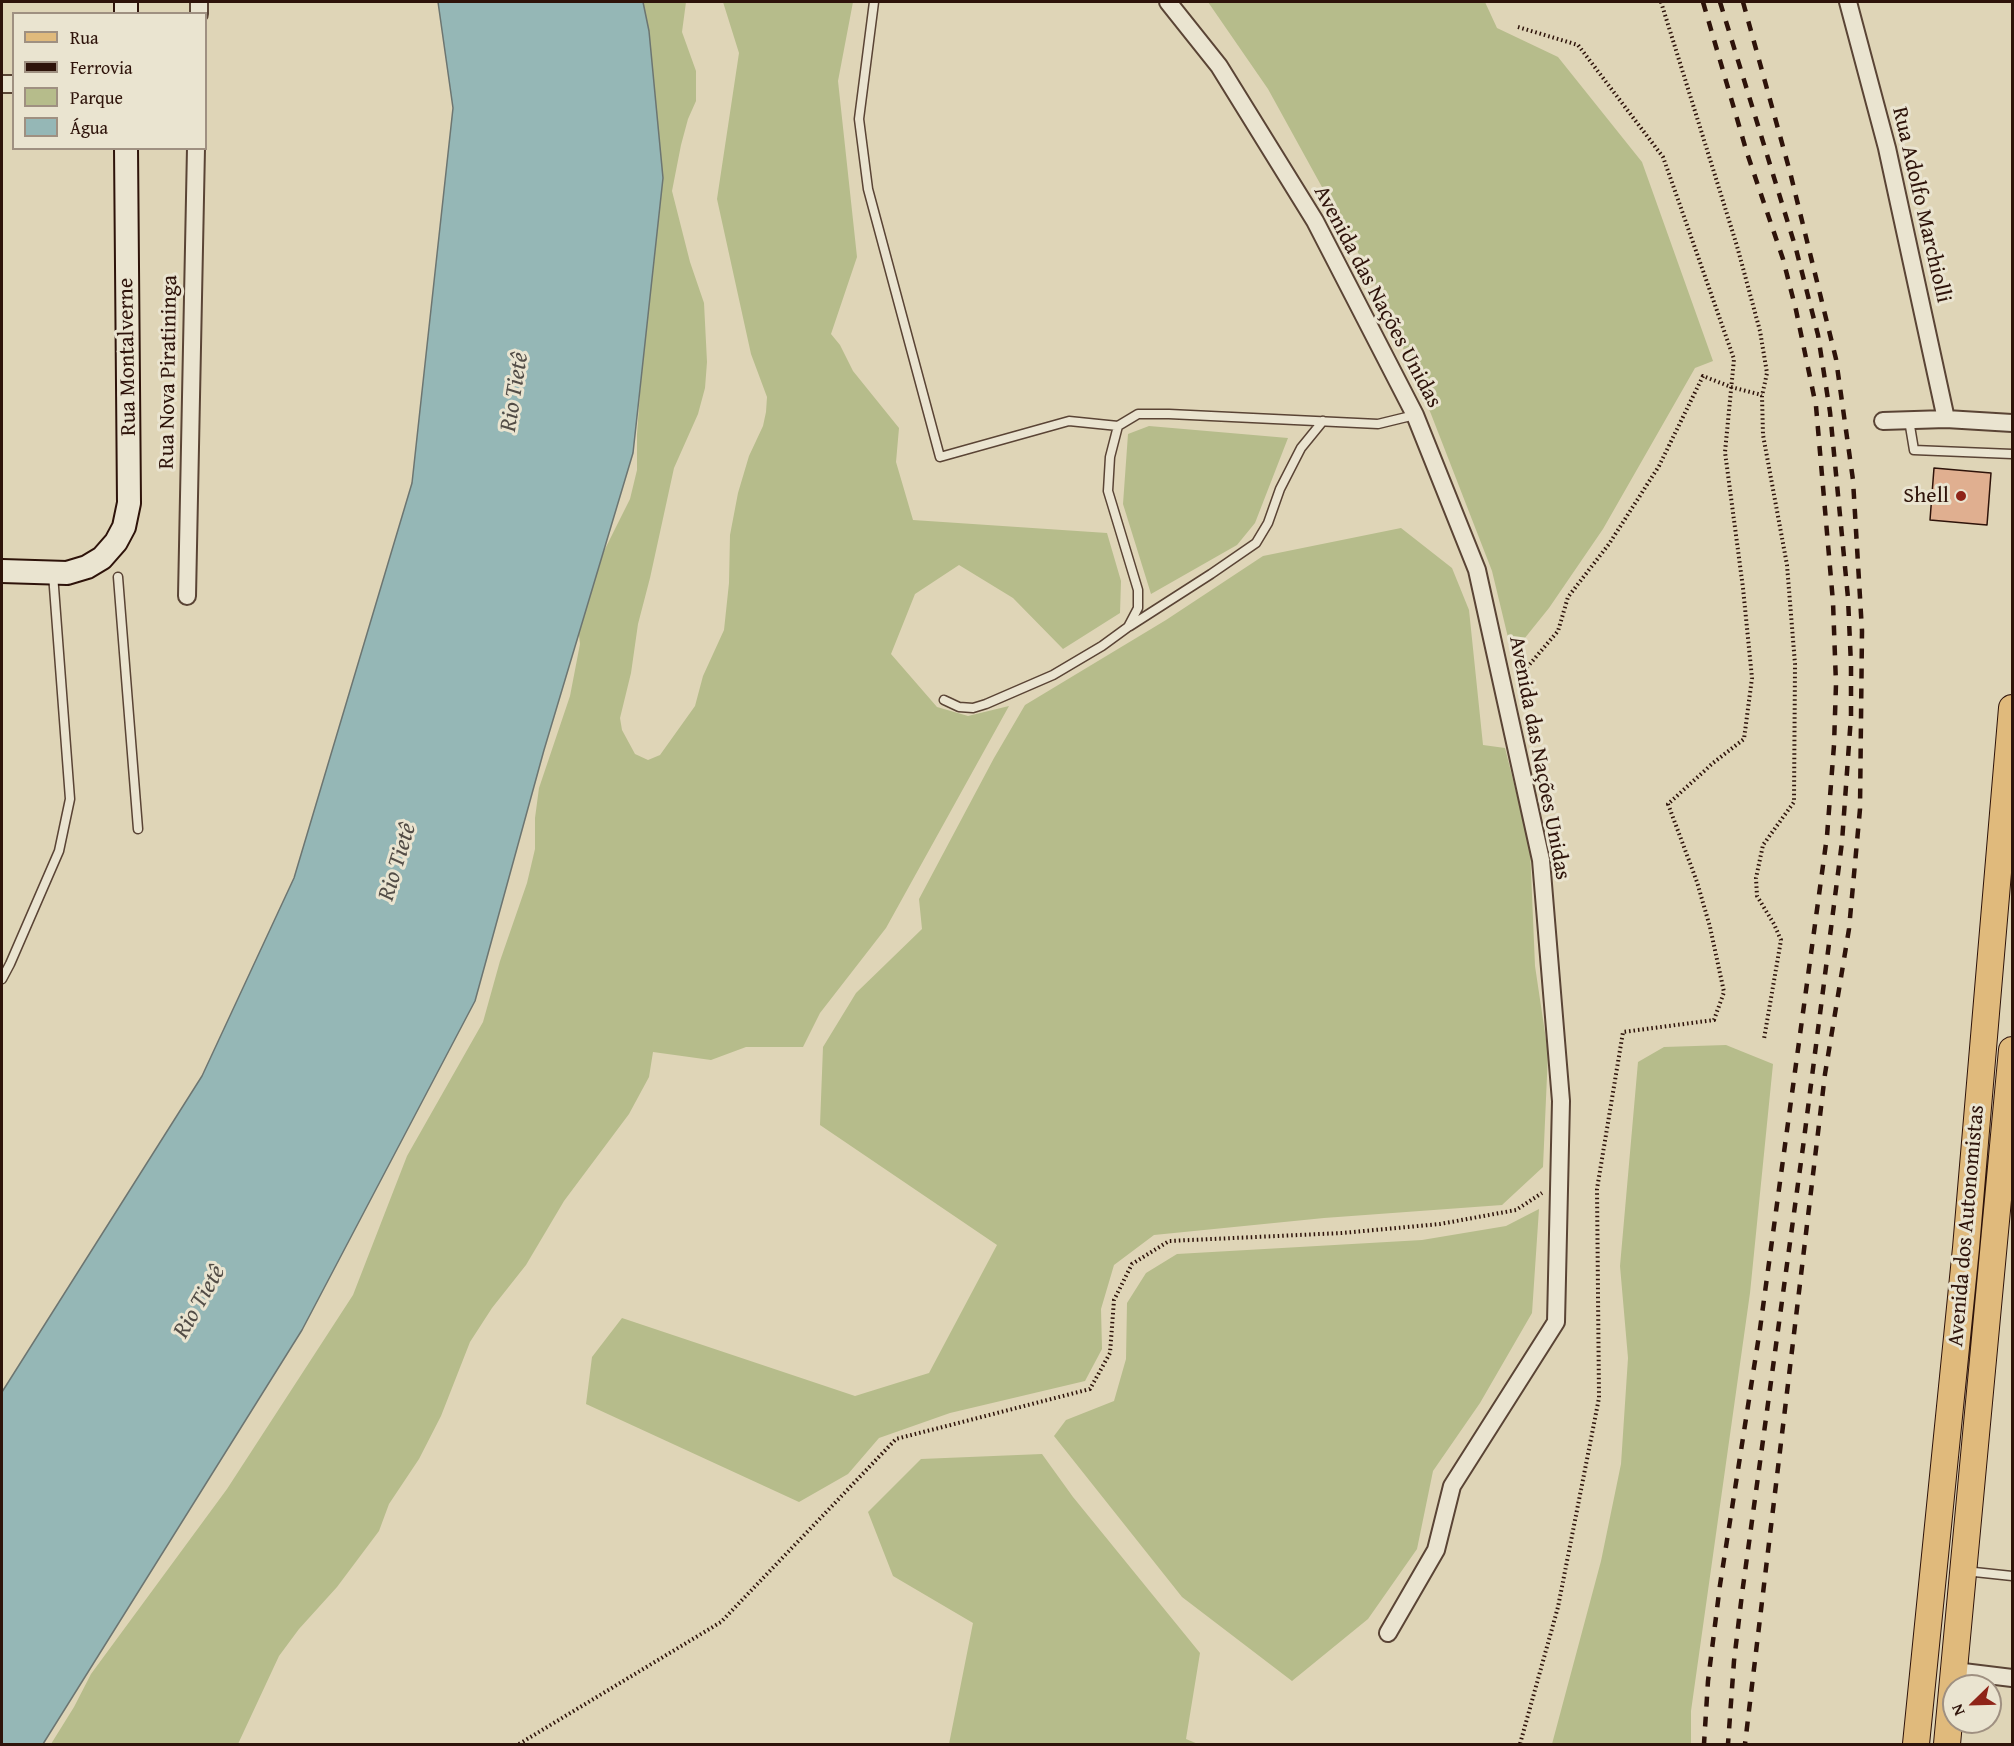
<!DOCTYPE html>
<html>
<head>
<meta charset="utf-8">
<style>
	body { margin:0 }
	#map { position:relative; width:2014px; height:1746px; overflow:hidden; background:#dfd5b7; font-family:"Gentium Book Plus",serif }
	canvas { display:block }
	.frame { position:absolute; inset:0; border:3px solid #2e130a; pointer-events:none }
	.legend { position:absolute; left:12px; top:12px; width:195px; height:138px; box-sizing:border-box; background:#eae4d0; border:2px solid #9f9081; margin:0; padding:8px 10px; list-style:none; font-size:18px; color:#2e130a }
	.legend li { display:flex; align-items:center; gap:12px; height:30px }
	.legend b { width:30px; border:2px solid #9f9081 }
	.north { position:absolute; left:1942px; top:1674px; width:60px; height:60px; box-sizing:border-box; background:#eae4d0; border:2px solid #9f9081; border-radius:50%; rotate:247deg; font-size:16px; font-weight:700; line-height:24px; text-align:center; color:#2e130a }
	.north::after { content:''; display:block; margin:auto; width:21px; height:27px; background:#8f2418; clip-path:polygon(50% 0,100% 100%,50% 72%,0 100%) }
</style>
</head>
<body>
<div id="map">
<canvas width="2014" height="1746"></canvas>
<div class="frame"></div>
<ul class="legend">
<li><b style="height:8px;background:#e0ba7c"></b>Rua</li>
<li><b style="height:8px;background:#2e130a"></b>Ferrovia</li>
<li><b style="height:16px;background:#b6bc8b"></b>Parque</li>
<li><b style="height:16px;background:#95b7b6"></b>Água</li>
</ul>
<div class="north">N</div>
</div>
<script>
const ctx = document.querySelector('canvas').getContext('2d');
ctx.lineJoin = 'round';
function fill(path, color) {
  ctx.fillStyle = color;
  ctx.fill(path, 'evenodd');
}
function poly(rows) {
  const path = new Path2D();
  for (const r of rows) {
    path.moveTo(r[0], r[1]);
    for (let i = 2; i < r.length; i += 2) path.lineTo(r[i], r[i + 1]);
  }
  return path;
}
function strokePath(path, color, width, dash) {
  ctx.strokeStyle = color;
  ctx.lineWidth = width;
  ctx.lineCap = dash ? 'butt' : 'round';
  ctx.setLineDash(dash || []);
  ctx.stroke(path);
}
function write(font, color, halo, rows, align = 'center') {
  ctx.font = font + ' "Gentium Book Plus",serif';
  ctx.lineWidth = 6;
  ctx.setLineDash([]);
  ctx.textBaseline = 'middle';
  ctx.strokeStyle = halo;
  ctx.fillStyle = color;
  for (const [text, x, y, turn = 0] of rows) {
    ctx.save();
    ctx.translate(x, y);
    ctx.rotate((+turn || 0) * Math.PI / 180);
    ctx.textAlign = isNaN(turn) ? turn : align;
    if (halo) ctx.strokeText(text, 0, 0);
    ctx.fillText(text, 0, 0);
    ctx.restore();
  }
}
const green = poly([
	[640,2,686,2,682,32,696,71,696,101,688,119,681,145,672,191,690,262,704,303,707,362,705,388,698,414,674,468,650,578,638,624,631,673,620,718,622,730,635,754,648,760,660,755,695,706,703,676,724,630,729,583,730,535,738,493,749,456,763,426,766,412,767,397,751,354,717,199,739,53,723,2,853,2,838,81,857,257,831,334,840,345,853,371,899,428,896,462,913,520,1107,533,1121,581,1120,613,1063,649,1013,598,959,565,915,594,891,654,937,707,968,716,1009,706,886,928,820,1013,803,1047,746,1047,711,1060,653,1052,649,1077,629,1114,564,1201,526,1265,492,1308,470,1342,441,1416,419,1459,389,1504,379,1531,337,1587,299,1629,279,1656,238,1744,51,1744,74,1707,91,1674,227,1489,353,1295,407,1156,483,1022,500,961,527,883,535,849,535,818,539,788,570,696,580,644,578,627,596,567,630,499,637,470,637,434,642,364],
	[1208,2,1485,2,1497,28,1558,57,1642,162,1713,361,1695,368,1603,529,1549,608,1512,654,1492,571,1431,414,1377,287,1268,89],
	[1149,426,1288,438,1255,523,1237,545,1151,594,1123,504,1128,434],
	[1401,528,1452,568,1469,610,1483,745,1505,748,1530,847,1535,966,1548,1053,1543,1167,1502,1205,1324,1218,1154,1235,1114,1265,1101,1309,1102,1349,1085,1381,950,1413,879,1438,848,1474,799,1502,586,1404,592,1357,622,1318,855,1396,929,1373,997,1245,820,1125,823,1047,856,993,922,929,919,899,994,758,1025,705,1166,620,1263,556],
	[1726,1045,1773,1064,1750,1293,1691,1711,1691,1744,1552,1744,1601,1561,1621,1464,1628,1358,1620,1266,1638,1062,1664,1047],
	[1539,1209,1532,1313,1480,1403,1433,1471,1417,1549,1368,1619,1292,1681,1182,1597,1054,1436,1066,1420,1114,1401,1126,1359,1127,1303,1146,1273,1177,1254,1422,1240,1506,1226],
	[1042,1454,1073,1497,1200,1653,1186,1739,1198,1744,949,1744,973,1623,893,1576,868,1512,921,1459]
]);
const water = poly([
	[438,2,643,2,649,31,663,178,633,453,544,750,475,1001,302,1330,43,1744,2,1744,2,1392,202,1076,294,878,412,483,453,108,438,2]
]);
const building = poly([
	[1934,468,1991,473,1987,525,1930,520,1934,468]
]);
const path = poly([
	[1661,2,1737,246,1760,331,1767,373,1762,396,1763,435,1787,565,1795,664,1794,802,1763,845,1756,878,1757,896,1774,924,1781,940,1764,1039],
	[1518,27,1578,45,1663,157,1734,359,1725,452,1743,588,1752,678,1744,739,1713,763,1668,804,1697,882,1710,927,1724,992,1714,1020,1623,1032,1597,1189,1599,1398,1558,1607,1520,1744],
	[1518,678,1558,631,1568,597,1609,544,1659,466,1703,376,1731,387,1762,395],
	[519,1744,721,1622,896,1439,1090,1389,1110,1353,1114,1300,1132,1264,1169,1241,1342,1233,1440,1224,1516,1210,1542,1193]
]);
const service = poly([
	[874,2,859,119,868,189,940,457,1069,421,1118,426],
	[1909,420,1914,450,2012,454],
	[118,577,138,829],
	[1130,626,1211,574,1256,543,1268,523,1280,489,1301,448,1323,421],
	[944,700,959,707,973,708,986,704,1053,675,1102,646,1128,627,1138,608,1138,590,1108,491,1110,457,1118,426,1138,414,1169,414,1378,424,1415,415],
	[2,979,10,964,59,851,70,799,53,574],
	[1965,1571,2012,1576]
]);
const minor = poly([
	[1168,2,1219,66,1315,221,1415,415,1477,570,1541,860,1561,1101,1556,1322,1452,1486,1436,1550,1388,1633],
	[1848,2,1887,148,1946,419],
	[199,14,199,2],
	[2,84,14,84],
	[1883,421,1946,419,2012,423],
	[187,596,196,148],
	[1955,1671,2012,1678]
]);
const secondary = poly([
	[126,14,126,2],
	[2,571,67,573,87,567,102,558,116,542,124,527,129,503,126,148]
]);
const primary = poly([
	[1916,1744,1966,1248,2012,708],
	[1947,1744,2012,1050]
]);
const rail = poly([
	[1703,2,1747,153,1783,259,1796,310,1816,406,1833,602,1836,684,1834,745,1827,836,1760,1329,1720,1585,1708,1681,1704,1744],
	[1720,2,1796,249,1818,335,1830,412,1848,598,1851,665,1851,716,1842,842,1803,1147,1742,1594,1734,1661,1728,1744],
	[1743,2,1790,172,1836,359,1853,480,1862,631,1860,809,1849,929,1825,1074,1745,1744]
]);
const markers = [
	[1961,496,6,"#8f2418"]
];
const streetNames = [
	["Rua Adolfo Marchiolli",1921,205,77],
	["Avenida das Nações Unidas",1377,297,62],
	["Rua Montalverne",128,357,-91],
	["Rua Nova Piratininga",169,372,-89],
	["Avenida das Nações Unidas",1539,758,79],
	["Avenida dos Autonomistas",1967,1226,-85]
];
const poiNames = [
	["Shell",1949,496]
];
const waterNames = [
	["Rio Tietê",515,392,-81],
	["Rio Tietê",398,862,-73],
	["Rio Tietê",200,1302,-60]
];
fill(green, '#b6bc8b');
fill(water, '#95b7b6');
strokePath(water, '#6c7571', 1.5);
fill(building, '#e0af90');
strokePath(building, '#2e130a', 1.5);
strokePath(service, '#5a4435', 11);
strokePath(minor, '#5a4435', 20);
strokePath(secondary, '#2e130a', 26);
strokePath(primary, '#2e130a', 28);
strokePath(path, '#2e130a', 4, [1.5, 3]);
strokePath(service, '#eae4d0', 8);
strokePath(minor, '#eae4d0', 16);
strokePath(secondary, '#eae4d0', 22);
strokePath(primary, '#e0ba7c', 26);
strokePath(rail, '#2e130a', 4.5, [10, 10]);
for (const [x, y, r, color] of markers) {
  const dot = new Path2D();
  dot.arc(x, y, r, 0, 2 * Math.PI);
  ctx.fillStyle = color;
  ctx.fill(dot);
  strokePath(dot, '#eae4d0', 2);
}
write('22px', '#2e130a', '#eae4d0', streetNames);
write('22px', '#2e130a', '#eae4d0', poiNames, 'right');
write('italic 24px', '#524c46', '#eae4d0', waterNames);
</script>
</body>
</html>
